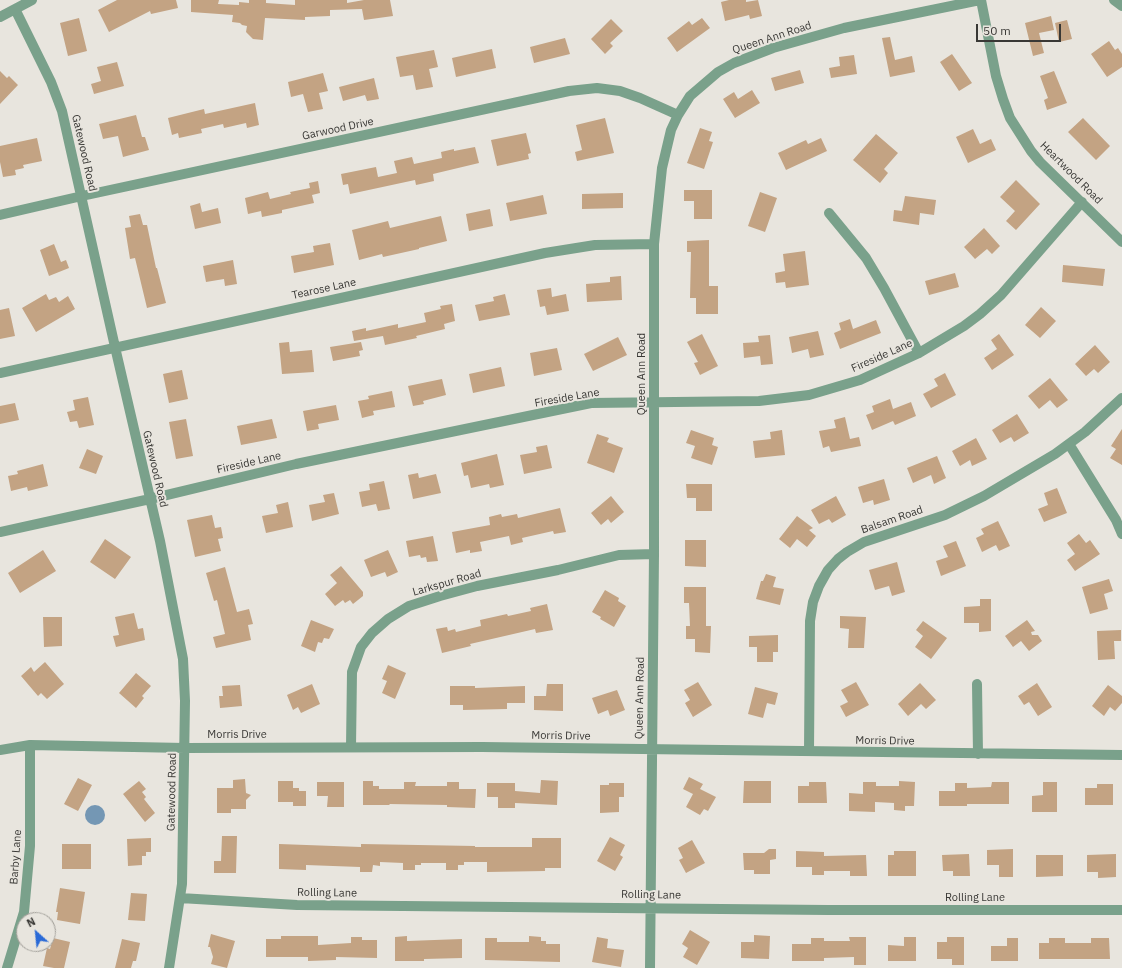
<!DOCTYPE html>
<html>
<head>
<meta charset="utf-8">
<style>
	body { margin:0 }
	#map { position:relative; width:1122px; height:968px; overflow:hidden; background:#e8e5de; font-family:"IBM Plex Sans",sans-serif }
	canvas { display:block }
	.north { position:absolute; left:16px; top:912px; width:40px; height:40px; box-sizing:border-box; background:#e8e5de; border:1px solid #a2a09a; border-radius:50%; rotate:333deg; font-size:11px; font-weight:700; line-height:16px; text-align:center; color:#393835 }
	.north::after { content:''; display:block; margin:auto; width:14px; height:18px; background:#2a6ad7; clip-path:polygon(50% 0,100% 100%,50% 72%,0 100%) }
	.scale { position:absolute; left:976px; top:24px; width:85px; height:18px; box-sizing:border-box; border:2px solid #393835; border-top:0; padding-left:5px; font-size:12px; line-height:14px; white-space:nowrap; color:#393835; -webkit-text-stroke:3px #e8e5de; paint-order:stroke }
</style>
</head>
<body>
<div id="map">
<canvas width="1122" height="968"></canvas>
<div class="north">N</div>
<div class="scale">50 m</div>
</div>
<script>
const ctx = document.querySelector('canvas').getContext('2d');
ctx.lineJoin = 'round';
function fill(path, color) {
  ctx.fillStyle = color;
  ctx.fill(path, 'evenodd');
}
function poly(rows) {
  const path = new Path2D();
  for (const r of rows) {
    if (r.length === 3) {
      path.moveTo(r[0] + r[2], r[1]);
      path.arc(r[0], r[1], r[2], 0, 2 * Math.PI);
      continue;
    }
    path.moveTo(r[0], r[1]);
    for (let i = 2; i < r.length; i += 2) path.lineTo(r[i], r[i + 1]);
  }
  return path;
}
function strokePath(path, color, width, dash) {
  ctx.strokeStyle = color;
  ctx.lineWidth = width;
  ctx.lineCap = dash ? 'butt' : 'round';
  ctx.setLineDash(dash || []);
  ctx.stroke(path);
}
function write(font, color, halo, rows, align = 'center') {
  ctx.font = font + ' "IBM Plex Sans",sans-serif';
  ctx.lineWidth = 4;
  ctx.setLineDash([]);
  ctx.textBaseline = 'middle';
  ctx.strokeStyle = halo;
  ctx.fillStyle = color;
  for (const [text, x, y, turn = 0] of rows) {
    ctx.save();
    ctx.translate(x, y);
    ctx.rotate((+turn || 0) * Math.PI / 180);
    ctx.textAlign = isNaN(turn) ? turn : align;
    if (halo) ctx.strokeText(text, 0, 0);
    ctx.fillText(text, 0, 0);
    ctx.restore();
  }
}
const water = poly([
	[95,815,10]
]);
const building = poly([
	[117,0,176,0,178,8,151,14,150,11,109,32,98,10],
	[191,0,219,0,218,4,239,5,239,2,249,3,249,0,266,0,266,3,295,5,295,0,347,0,347,3,364,0,390,0,393,16,364,20,362,9,330,10,330,16,305,17,305,20,265,18,263,40,253,39,246,32,247,26,242,25,240,23,232,22,233,15,191,12],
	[729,0,746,0,746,2,758,0,762,16,750,19,749,15,725,21,721,2],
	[1051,16,1054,30,1039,33,1044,53,1033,56,1025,23],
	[79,18,87,51,68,56,60,23],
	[702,18,710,28,677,52,667,38,689,21,692,25],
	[611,19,623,31,610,43,613,46,605,54,591,39],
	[1067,20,1072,39,1059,42,1055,23],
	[890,37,895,60,912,56,915,72,890,77,882,38],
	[565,38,570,54,534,63,530,47],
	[1109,41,1115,50,1118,48,1122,54,1122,67,1107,77,1091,54],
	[492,49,496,68,456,77,452,58],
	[434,50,438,67,429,69,433,87,416,90,413,75,400,77,396,57],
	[952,54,972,83,959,91,940,62],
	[854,55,857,74,831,78,829,68,840,66,839,57],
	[117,62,124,86,94,94,91,84,101,81,97,67],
	[800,70,804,83,775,91,771,78],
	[0,71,7,78,9,76,18,85,0,104],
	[1054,71,1067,103,1047,110,1044,100,1048,98,1040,76],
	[323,73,328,91,319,93,323,109,308,112,303,94,291,97,288,82],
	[374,78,379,99,367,101,365,95,343,101,339,87],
	[752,90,760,103,735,118,723,99,734,92,738,99],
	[255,103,259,125,247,128,246,123,224,128,223,124,201,129,202,133,179,138,178,133,172,135,168,118,204,109,205,114],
	[136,115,142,137,145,137,149,150,123,157,118,136,103,139,99,124],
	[605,118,614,153,577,161,575,152,582,150,576,125],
	[1083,118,1110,146,1096,160,1068,132],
	[700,128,712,132,709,141,713,142,704,169,687,163],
	[973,129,980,144,991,139,996,150,968,163,956,137],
	[526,133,531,153,528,154,529,159,497,166,491,140],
	[876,134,898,153,884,169,888,173,880,183,853,160],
	[37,138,42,161,23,165,24,168,15,170,16,175,3,177,0,162,0,146],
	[821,138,827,151,786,170,778,153,806,140,808,144],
	[475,147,479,163,433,174,434,181,416,185,415,180,350,194,348,184,343,185,341,174,376,167,378,177,397,173,394,161,412,157,414,164,442,158,441,152,454,149,454,151],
	[1016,180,1040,204,1016,230,1006,221,1015,211,1000,197],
	[318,181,320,193,312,195,314,203,282,210,282,213,262,217,261,211,248,214,245,198,268,192,270,199,291,194,290,192,310,188,309,183],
	[684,190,712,190,712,219,694,219,694,201,684,201],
	[760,192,777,198,765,232,748,226],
	[623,193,623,208,582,209,582,194],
	[543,195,547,214,510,221,506,203],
	[905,196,936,200,934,215,920,213,919,225,893,221,894,210,902,211],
	[200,203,202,212,218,208,221,223,195,229,190,206],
	[490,209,493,226,469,231,466,214],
	[140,214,143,225,147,225,156,268,157,268,166,303,147,308,135,258,130,259,125,228,131,227,129,216],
	[441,216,447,241,419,248,419,249,383,257,382,254,359,260,352,230,388,221,390,228],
	[984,228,1000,246,992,254,987,249,975,259,964,247],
	[709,240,709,286,718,286,718,314,696,314,696,298,690,298,691,252,687,252,687,241],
	[330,243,334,265,294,273,291,256,314,252,313,246],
	[54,244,61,262,66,260,69,268,49,276,40,250],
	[805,251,809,285,786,288,785,282,776,283,775,273,785,271,783,254],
	[233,260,237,284,225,286,224,279,206,282,203,266],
	[1063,265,1105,269,1103,286,1062,282],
	[955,273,959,287,929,295,925,281],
	[621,276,622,300,587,302,586,284,610,282,610,277],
	[551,288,552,297,566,294,569,311,547,315,545,306,540,307,537,290],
	[46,294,49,300,56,297,59,302,68,296,75,309,36,332,22,308],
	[505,294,510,315,479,321,475,305,494,301,493,297],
	[452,304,455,321,444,324,445,329,416,336,417,338,385,345,383,336,354,341,352,331,366,328,366,331,398,324,398,328,426,322,424,313,441,309,440,306],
	[1041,307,1056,321,1040,338,1025,325],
	[9,308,15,336,0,339,0,310],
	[850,319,853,329,876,320,881,333,840,349,834,333,841,330,839,323],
	[818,331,824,355,810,358,808,349,792,353,789,337],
	[702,334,718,366,700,375,694,363,698,362,687,342],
	[999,334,1014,355,992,370,984,358,997,349,991,340],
	[770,335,773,364,761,365,760,356,744,358,743,343,759,342,758,336],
	[618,337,627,355,593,371,584,354],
	[289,342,290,352,312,350,314,372,282,374,279,343],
	[361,342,363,350,359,351,360,356,333,361,330,347],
	[1095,345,1110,362,1098,373,1094,369,1086,376,1075,364],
	[557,348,562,370,534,376,530,353],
	[501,367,505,386,473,393,469,374],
	[182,370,188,399,169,403,163,374],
	[945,373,956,395,931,408,923,394,938,386,934,379],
	[1050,378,1068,400,1057,408,1050,400,1039,409,1028,396],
	[442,379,446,395,423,401,424,404,413,406,408,386],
	[392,391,395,407,373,411,374,415,362,418,358,401,369,399,368,396],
	[88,397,94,425,79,428,77,421,70,422,67,412,75,410,73,400],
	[890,399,893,409,911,402,916,416,895,425,893,421,872,430,866,415,874,412,872,406],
	[15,403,19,420,0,424,0,406],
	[336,405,339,420,318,424,319,429,307,431,303,411],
	[1017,414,1029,433,1014,442,1011,437,1000,443,992,430],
	[845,417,850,439,859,437,861,446,831,452,829,446,823,448,819,431,836,428,834,420],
	[186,419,193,456,176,459,169,422],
	[272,419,277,438,241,445,237,426],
	[1122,429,1122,465,1110,458,1116,449,1111,446],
	[691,430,714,438,712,445,718,447,712,465,691,458,695,446,686,443],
	[782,430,785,455,755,458,753,441,771,439,770,432],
	[597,434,609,438,607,442,623,448,614,473,587,463],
	[976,438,987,459,972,466,970,460,960,466,952,451],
	[547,445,552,468,524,474,520,455,537,452,536,447],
	[87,449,103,456,96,474,79,468],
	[497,454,504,485,490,488,489,484,471,488,468,475,464,476,461,463],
	[937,456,946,478,934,484,931,475,913,483,907,468],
	[43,464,48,486,28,491,27,487,11,491,8,476,18,474,17,471],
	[418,473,419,478,436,474,441,493,413,499,408,475],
	[884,479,890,500,874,505,873,500,863,503,858,487],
	[384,481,390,509,378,511,376,504,362,507,359,492,370,490,369,484],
	[686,484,712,484,712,511,696,511,696,498,687,498],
	[1057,488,1067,513,1044,522,1038,509,1048,505,1044,493],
	[334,493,339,514,312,521,309,505,325,502,323,495],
	[611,496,624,512,611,523,608,519,601,525,591,513],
	[836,496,846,515,832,523,829,519,819,524,811,510],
	[288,502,293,527,266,533,262,516,278,513,276,505],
	[560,508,566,532,554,534,553,531,522,538,523,542,511,545,509,536,480,542,482,551,470,553,470,550,456,553,452,532,490,525,489,517,501,514,502,517,517,514,518,518],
	[212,515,215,528,221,527,223,538,218,539,221,551,195,557,187,520],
	[797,516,813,528,809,530,816,536,807,547,797,539,790,548,779,539],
	[998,521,1010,546,999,551,996,545,982,552,976,538,984,534,981,529],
	[1079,534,1086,543,1090,540,1100,554,1075,571,1067,560,1075,554,1067,543],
	[433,536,438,561,427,562,426,557,421,558,420,555,409,557,406,541],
	[105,539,131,557,115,579,90,562],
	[685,540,706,540,706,567,685,566],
	[956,541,966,566,941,576,936,561,948,557,943,546],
	[43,550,56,571,20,593,8,573],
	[388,550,398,572,387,577,385,572,371,577,364,560],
	[897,562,905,592,892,596,889,586,875,590,869,570],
	[341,566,363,592,363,596,353,604,350,600,345,603,343,600,335,606,325,594,337,583,330,575],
	[225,567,237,612,249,609,253,624,248,625,251,640,216,648,213,637,225,634,217,600,214,601,206,573],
	[766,574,776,577,773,587,784,589,780,605,756,599,761,581,763,581],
	[1109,579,1113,591,1104,594,1108,609,1090,614,1082,587],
	[684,587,706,587,706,626,711,626,710,653,695,652,695,639,686,639,686,626,690,626,689,603,684,603],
	[605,590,619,598,618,601,626,606,614,627,600,619,601,617,592,612],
	[980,599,991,599,991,631,979,632,979,623,964,623,964,607,980,606],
	[547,604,553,630,536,633,535,629,470,644,471,646,442,653,436,629,447,627,448,631,455,629,456,632,481,626,480,620,507,614,508,616,531,611,530,608],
	[134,613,138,629,143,628,145,640,116,647,113,636,119,635,115,617],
	[840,616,866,617,864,648,848,648,849,629,840,628],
	[43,617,62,617,62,646,44,647],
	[311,620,334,629,329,639,324,638,322,643,318,642,315,652,301,646],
	[1027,620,1035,631,1031,632,1032,635,1038,635,1042,641,1029,651,1021,641,1013,647,1005,636],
	[923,621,947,638,931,659,915,647,923,636,916,630],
	[1121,630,1121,641,1114,641,1115,659,1098,660,1097,631],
	[778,635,778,652,773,652,773,662,757,662,757,647,749,647,749,636],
	[45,662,64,684,47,699,41,693,38,696,21,676,31,667,34,672],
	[388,665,406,673,395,699,382,693,387,681,382,679],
	[136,673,151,686,142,696,144,698,136,708,119,693],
	[698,682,712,705,693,717,685,703,690,700,684,690],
	[856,682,869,705,846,717,840,706,848,702,841,690],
	[920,683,936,700,926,709,921,704,908,716,898,704],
	[1037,683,1052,707,1038,716,1029,702,1024,705,1018,696],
	[312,684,320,704,301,713,298,707,293,710,287,695],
	[547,684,563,684,563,711,534,710,534,696,546,696],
	[240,685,242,706,220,708,219,696,223,696,222,686],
	[1108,685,1122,696,1122,703,1115,711,1110,707,1104,716,1092,706],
	[450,686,475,686,475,688,525,686,525,703,507,703,507,709,463,710,463,705,450,705],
	[755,687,778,693,775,705,767,703,763,718,748,714],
	[617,690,625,710,610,716,608,710,598,714,592,698],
	[689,777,703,784,700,789,716,797,708,811,704,809,700,815,686,807,693,794,683,789],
	[78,778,92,785,78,811,64,804],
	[245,779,246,793,251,795,246,800,246,809,231,809,231,813,217,813,217,788,233,788,233,780],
	[541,780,558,781,557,805,515,803,515,808,498,808,498,797,487,797,487,783,515,783,515,791,540,793],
	[139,781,146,789,142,792,146,797,144,799,155,813,145,822,123,794],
	[278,781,293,781,293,788,299,788,299,791,306,791,306,806,293,806,293,802,278,802],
	[363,781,373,781,373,786,379,786,379,789,404,789,404,782,416,782,415,786,447,786,447,782,459,782,459,789,476,789,475,808,447,807,447,805,389,804,390,805,363,805],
	[744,781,771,781,771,803,743,803],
	[899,781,915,782,914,806,905,806,905,811,894,810,894,803,875,802,875,812,849,811,849,793,863,794,863,782,876,782,876,786,899,786],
	[317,782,344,782,344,807,327,807,328,796,317,796],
	[809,782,826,782,827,803,798,803,798,786,809,786],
	[992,782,1009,782,1009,804,967,804,967,806,939,806,939,791,955,791,955,783,967,783,967,788,991,787],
	[1043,782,1057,782,1057,812,1032,812,1032,796,1043,795],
	[609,783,624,783,624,797,619,797,619,812,600,813,600,785,609,785],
	[1097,784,1113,784,1113,805,1085,805,1085,788,1097,788],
	[222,836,237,836,236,873,214,873,214,861,221,861],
	[610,837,625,845,620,855,623,857,615,871,597,861],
	[151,838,151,852,146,852,146,856,142,856,142,865,128,866,127,839],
	[532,838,561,838,561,868,545,868,545,871,487,872,487,862,464,862,464,865,458,865,458,870,446,870,446,863,421,863,421,865,415,865,415,870,403,870,403,863,380,862,380,866,373,865,372,872,360,872,360,867,306,865,306,870,279,869,279,844,361,847,361,844,475,846,475,847,532,847],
	[692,840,705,863,686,873,679,860,683,858,678,848],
	[62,844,91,844,91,869,62,869],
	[769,849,776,849,776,859,770,860,770,874,754,874,754,870,744,870,743,853,764,853],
	[1013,849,1013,877,999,877,999,865,987,865,987,850],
	[796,851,824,852,824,856,866,855,867,876,850,876,850,871,824,871,824,875,812,875,812,867,796,867],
	[894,851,916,851,916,876,888,876,888,855,894,855],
	[969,854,970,876,953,876,953,871,943,871,942,855],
	[1116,854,1116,877,1098,878,1098,872,1087,872,1087,855],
	[1036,855,1063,855,1063,876,1036,877],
	[60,888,85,892,80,924,57,920,58,912,56,912],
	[131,893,147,894,145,921,128,920],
	[690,930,710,942,697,965,683,957,688,948,682,944],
	[211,934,235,941,227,968,211,964,213,957,210,947,208,947],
	[754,935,770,936,769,959,741,958,741,942,754,942],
	[281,936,318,936,318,945,351,943,351,937,362,937,362,940,377,940,377,958,336,957,336,960,308,961,308,957,266,957,266,939,281,939],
	[407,936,407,941,462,939,462,958,424,959,424,961,395,961,395,937],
	[529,936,541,937,541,941,546,941,546,944,560,944,560,962,485,960,485,938,497,938,497,942,529,942],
	[597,937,608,939,607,948,624,950,621,967,592,962],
	[849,937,866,937,866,965,854,965,854,957,824,958,824,961,792,961,792,944,811,944,811,938,824,938,824,941,850,941],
	[904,937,916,937,916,961,888,961,888,945,904,946],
	[947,937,964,937,964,965,952,965,952,959,937,959,937,942,947,942],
	[53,938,70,942,64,968,54,968,43,966,47,948,50,949],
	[1007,938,1018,938,1018,961,991,961,991,946,1007,946],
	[1049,938,1065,938,1065,943,1091,943,1091,938,1109,938,1110,959,1039,959,1039,943,1049,943],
	[122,939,140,943,136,961,133,961,131,968,115,968]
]);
const minor = poly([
	[981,0,996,76,1003,99,1010,118,1031,151,1040,162,1122,242],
	[1114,0,1122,6],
	[15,9,51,82,62,111,115,347,160,541,183,659,185,701,182,884,169,968],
	[0,17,32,0],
	[829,213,866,258,884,288,919,353],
	[0,215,82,196,569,91,597,88,620,91,640,98,678,115],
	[0,373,545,253,595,245,654,244],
	[1069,444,1116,520,1122,534],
	[0,532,150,499,296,464,591,403,759,401,809,395,860,380,919,353,964,326,980,314,1001,295,1082,202],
	[977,684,978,754],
	[351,747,352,672,361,647,372,633,388,619,409,606,440,596,477,586,558,570,619,555,654,554],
	[0,750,30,745,185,748,482,747,1122,755],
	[809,751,810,621,813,602,819,586,828,570,838,559,847,552,864,542,945,515,984,496,1055,454,1085,432,1122,398],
	[180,898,297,905,828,910,1122,910],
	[7,968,24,912,30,846,30,745],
	[650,968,654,554,654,244,662,168,671,130,678,115,690,96,718,72,734,63,773,48,844,28,980,0]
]);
const streetNames = [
	["Queen Ann Road",772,38,-18],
	["Garwood Drive",338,129,-12],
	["Gatewood Road",84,153,77],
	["Heartwood Road",1071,173,45],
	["Tearose Lane",324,289,-12],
	["Fireside Lane",882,356,-24],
	["Queen Ann Road",642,374,-90],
	["Fireside Lane",567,398,-10],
	["Fireside Lane",249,463,-13],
	["Gatewood Road",155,469,77],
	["Balsam Road",892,520,-19],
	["Larkspur Road",447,583,-16],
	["Queen Ann Road",640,698,-89],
	["Morris Drive",237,735],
	["Morris Drive",561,736,1],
	["Morris Drive",885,741,1],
	["Gatewood Road",172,792,-89],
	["Barby Lane",16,857,-86],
	["Rolling Lane",327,893,1],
	["Rolling Lane",651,895,1],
	["Rolling Lane",975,898]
];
fill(water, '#7497b4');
fill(building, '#c3a383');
strokePath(minor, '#7aa18b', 10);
write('11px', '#393835', '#e8e5de', streetNames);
</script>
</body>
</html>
